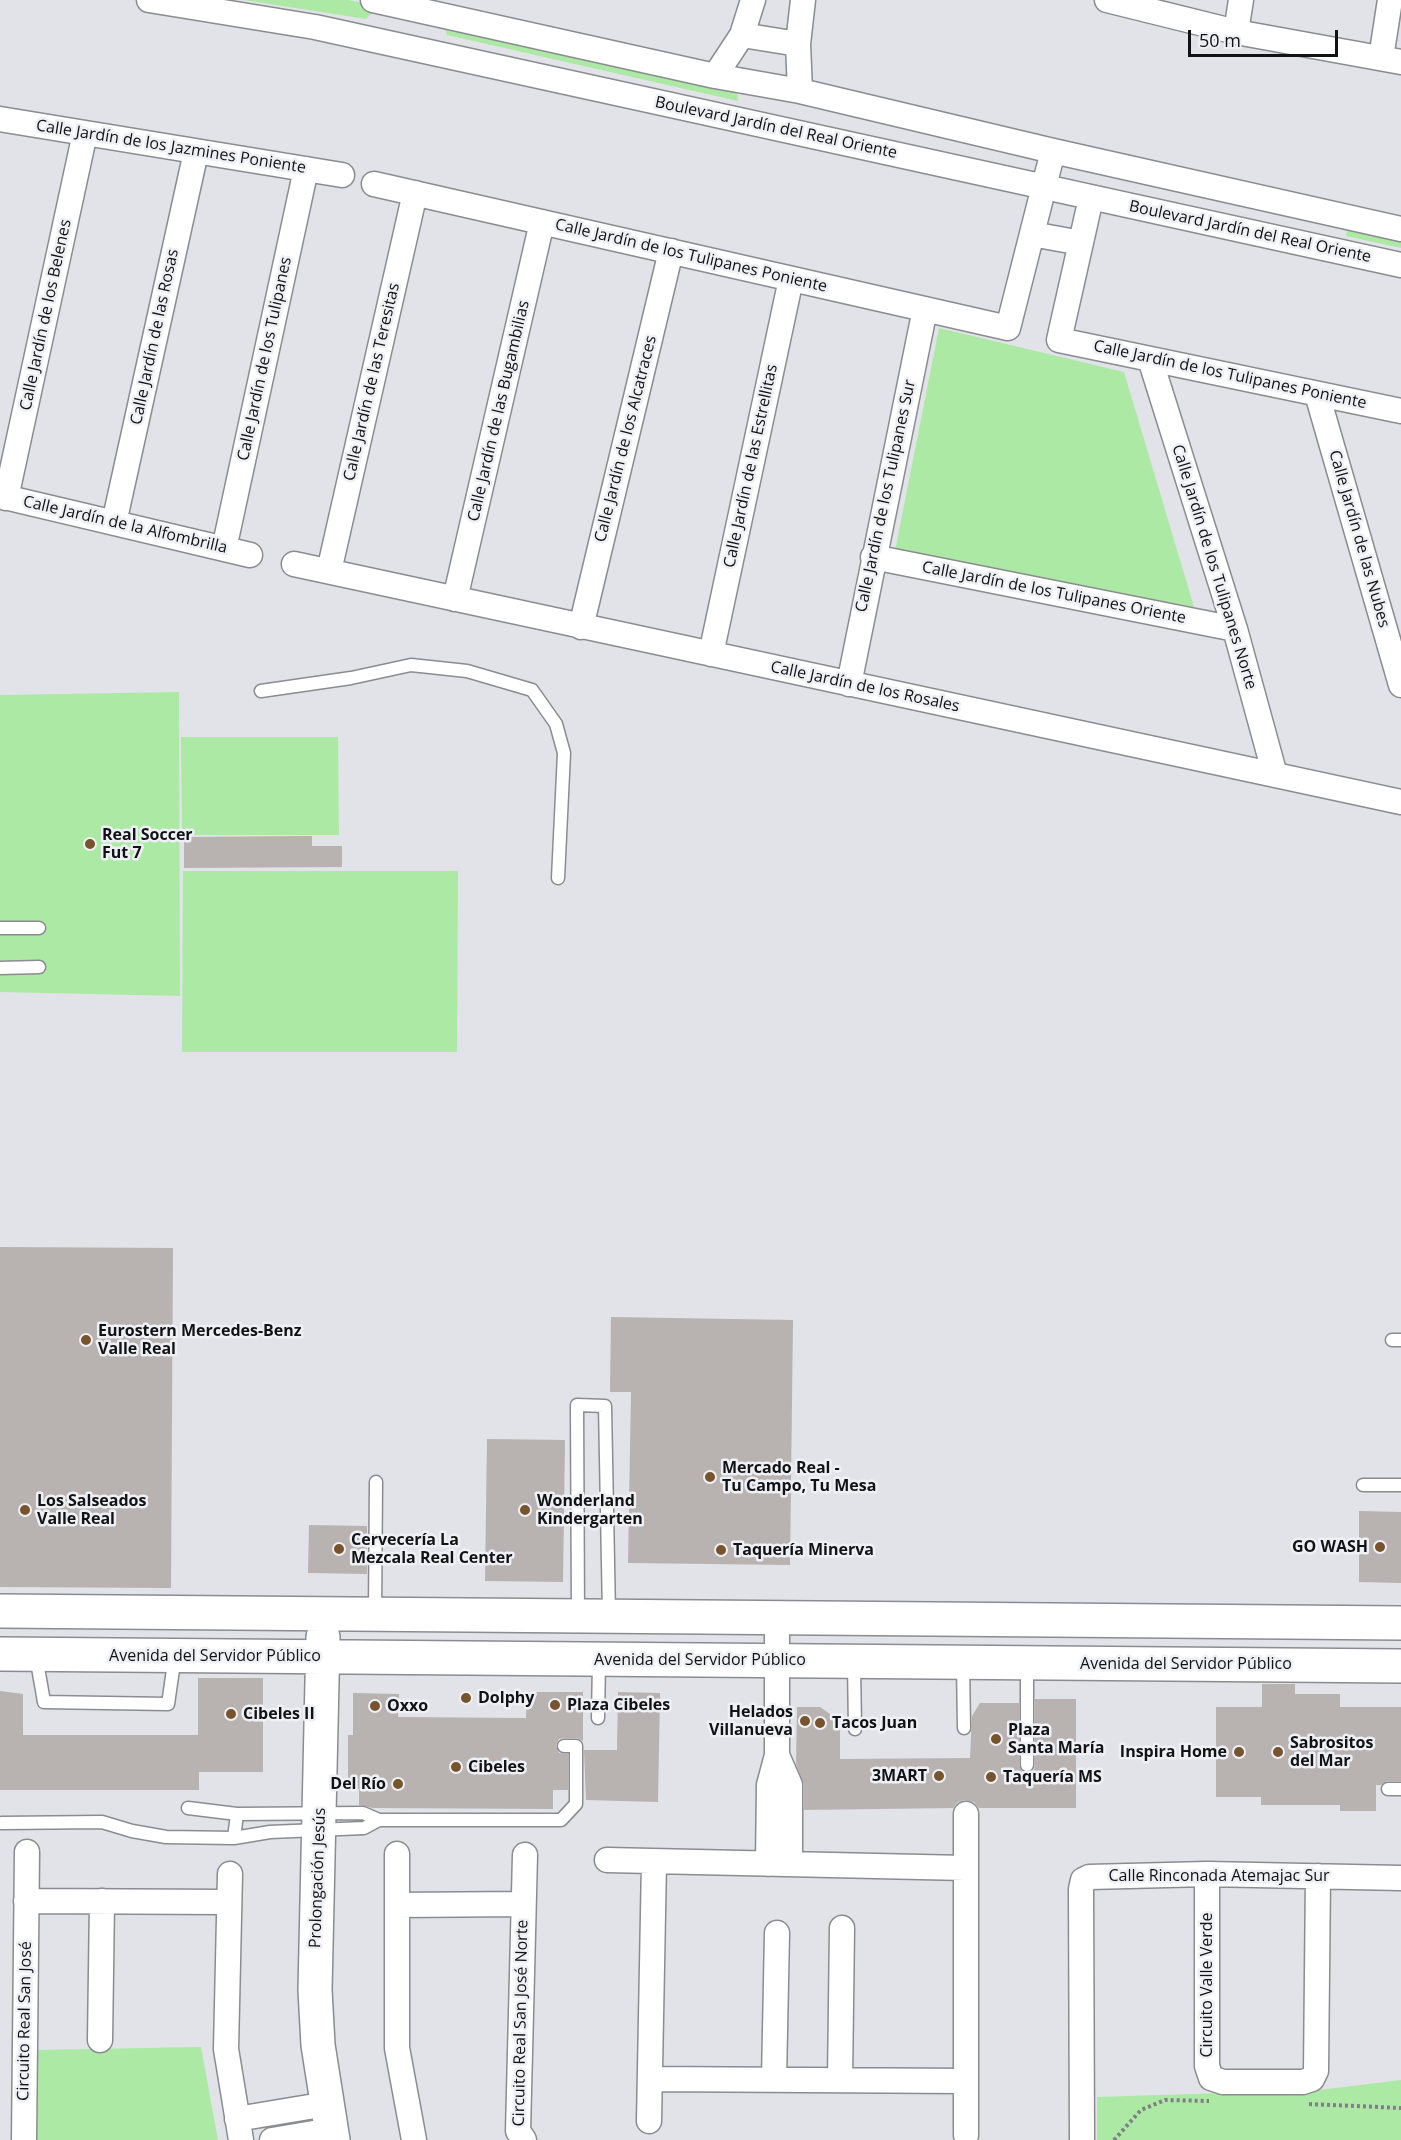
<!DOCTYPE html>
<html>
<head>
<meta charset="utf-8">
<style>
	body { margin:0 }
	#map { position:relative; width:1401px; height:2140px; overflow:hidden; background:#e1e3e8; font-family:"Open Sans",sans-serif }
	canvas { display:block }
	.scale { position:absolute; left:1188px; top:30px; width:150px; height:27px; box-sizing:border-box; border:3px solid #111213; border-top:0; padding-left:8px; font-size:18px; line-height:21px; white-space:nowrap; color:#111213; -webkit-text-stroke:4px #eff0f6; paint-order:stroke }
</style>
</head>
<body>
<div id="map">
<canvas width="1401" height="2140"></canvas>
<div class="scale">50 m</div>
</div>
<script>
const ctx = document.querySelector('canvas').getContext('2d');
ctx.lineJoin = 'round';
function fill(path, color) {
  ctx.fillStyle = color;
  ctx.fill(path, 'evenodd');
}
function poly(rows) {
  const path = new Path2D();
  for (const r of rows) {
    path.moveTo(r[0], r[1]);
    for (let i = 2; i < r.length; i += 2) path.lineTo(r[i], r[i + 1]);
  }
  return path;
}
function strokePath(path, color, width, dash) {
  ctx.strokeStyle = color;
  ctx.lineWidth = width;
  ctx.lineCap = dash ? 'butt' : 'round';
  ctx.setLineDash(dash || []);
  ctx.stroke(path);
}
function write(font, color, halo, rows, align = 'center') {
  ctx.font = font + ' "Open Sans",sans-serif';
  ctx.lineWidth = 5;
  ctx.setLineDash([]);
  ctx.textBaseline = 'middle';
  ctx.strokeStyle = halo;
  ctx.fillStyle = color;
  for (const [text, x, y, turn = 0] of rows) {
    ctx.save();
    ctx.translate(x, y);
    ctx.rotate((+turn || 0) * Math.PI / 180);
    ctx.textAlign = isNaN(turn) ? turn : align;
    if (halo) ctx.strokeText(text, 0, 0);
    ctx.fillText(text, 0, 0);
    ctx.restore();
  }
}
const green = poly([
	[244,0,348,0,365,3,374,11,366,19],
	[445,29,736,83,738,101,447,35],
	[1349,220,1401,232,1401,248,1346,236],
	[939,328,1124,372,1194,607,895,551],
	[179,692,180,996,0,992,0,695],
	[181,737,338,737,339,835,182,835],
	[183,871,458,871,457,1052,182,1052],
	[201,2047,218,2140,36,2140,36,2050],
	[1401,2080,1401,2140,1097,2140,1097,2097,1319,2090]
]);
const building = poly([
	[312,836,312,846,342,846,342,867,184,868,184,837],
	[0,1247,173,1248,171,1588,0,1587],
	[611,1317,793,1320,790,1565,628,1563,631,1392,610,1392],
	[487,1439,565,1440,563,1582,485,1581],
	[1359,1511,1401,1512,1401,1583,1359,1582],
	[309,1525,367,1526,367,1574,308,1573],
	[198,1678,263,1678,263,1772,199,1772,199,1790,0,1790,0,1691,23,1694,23,1735,198,1735],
	[1262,1684,1295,1684,1295,1694,1340,1694,1340,1707,1401,1707,1401,1781,1387,1781,1381,1785,1376,1785,1376,1811,1340,1811,1340,1805,1261,1805,1261,1797,1216,1797,1216,1707,1262,1707],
	[527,1692,583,1692,583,1741,577,1738,563,1738,559,1739,556,1745,559,1753,568,1754,568,1790,553,1790,553,1809,373,1808,359,1805,359,1789,348,1789,348,1735,353,1735,353,1693,399,1694,398,1717,526,1718],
	[618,1692,660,1693,658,1802,586,1800,584,1750,617,1750],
	[1035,1699,1076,1699,1076,1808,979,1808,974,1802,965,1800,958,1802,953,1808,804,1810,804,1785,796,1764,797,1707,820,1707,840,1721,840,1759,970,1758,972,1716,980,1703,1019,1703,1019,1765,1022,1772,1028,1773,1034,1770,1035,1765]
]);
const path = poly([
	[1309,2104,1401,2108],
	[1114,2140,1141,2110,1165,2100,1209,2101]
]);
const lane = poly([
	[261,691,351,678,411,665,467,671,532,690,556,724,564,753,558,878],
	[0,928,39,928],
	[0,968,39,967],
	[1392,1340,1401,1340],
	[1363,1485,1401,1485],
	[375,1613,376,1482],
	[578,1616,577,1405,605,1406,609,1615],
	[36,1656,44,1702,168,1704,175,1656],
	[854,1664,855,1729],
	[963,1664,964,1728],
	[598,1718,599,1661],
	[1027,1765,1027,1664],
	[1388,1789,1401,1789],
	[188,1808,237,1814,363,1813,379,1820,561,1820,576,1804,576,1746,564,1746],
	[2,1823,102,1822,132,1831,166,1837,234,1838,270,1832,364,1828,379,1820],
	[234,1838,237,1814]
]);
const street = poly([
	[149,0,315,27,1401,265],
	[373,0,715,76,800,91,1053,151,1401,229],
	[1107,0,1236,32,1401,62],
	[1236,32,1241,0],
	[742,35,798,44],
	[1381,58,1390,0],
	[715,76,742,35,753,0],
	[800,91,798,44,803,0],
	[0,119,342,175],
	[374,184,1008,328,1053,151],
	[1091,198,1059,340,1401,411],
	[1032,234,1081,243],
	[1150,359,1235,629,1275,775],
	[1317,394,1401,685],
	[0,496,250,555],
	[6,498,85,133],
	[114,523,196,152],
	[224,549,306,169],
	[873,557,1235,629],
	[294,564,1401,802],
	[329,571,415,193],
	[455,599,542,222],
	[581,627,671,251],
	[711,654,791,279],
	[849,684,925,309],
	[777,1755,790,1785,790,1864],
	[607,1860,965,1868],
	[768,1864,769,1785,777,1755,777,1617],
	[230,1874,226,2049,241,2140],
	[1207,1874,1207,2066,1211,2078,1223,2082,1303,2082,1312,2079,1316,2071,1318,1876],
	[26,1901,228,1902],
	[397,1905,397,1854],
	[100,2040,102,1901],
	[650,2079,965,2081],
	[774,2079,777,1933],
	[840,2080,842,1928],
	[237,2119,327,2104],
	[649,2121,654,1862],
	[966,2135,966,1814],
	[24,2140,27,1852],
	[272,2140,331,2130],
	[414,2140,397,2048,397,1905,523,1904],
	[524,2140,518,2131,525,1855],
	[1082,2140,1081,1889,1083,1880,1089,1877,1207,1874,1401,1878]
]);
const secondary = poly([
	[0,1611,1401,1623],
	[323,1637,315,1990,318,2045,333,2140],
	[0,1654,1401,1666]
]);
const markers = [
	[90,844,6,"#78542e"],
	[86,1340,6,"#78542e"],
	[710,1477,6,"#78542e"],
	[25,1510,6,"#78542e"],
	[525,1510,6,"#78542e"],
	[1380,1547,6,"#78542e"],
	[339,1549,6,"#78542e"],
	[721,1550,6,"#78542e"],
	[466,1698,6,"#78542e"],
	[555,1705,6,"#78542e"],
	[375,1706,6,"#78542e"],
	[231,1714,6,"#78542e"],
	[805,1721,6,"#78542e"],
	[820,1723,6,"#78542e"],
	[996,1739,6,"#78542e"],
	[1239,1752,6,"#78542e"],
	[1278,1752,6,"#78542e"],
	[456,1767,6,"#78542e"],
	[939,1776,6,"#78542e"],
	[991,1777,6,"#78542e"],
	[398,1784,6,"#78542e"]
];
const streetNames = [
	["Boulevard Jardín del Real Oriente",776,128,12],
	["Calle Jardín de los Jazmines Poniente",171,147,9],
	["Boulevard Jardín del Real Oriente",1250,232,12],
	["Calle Jardín de los Tulipanes Poniente",691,256,13],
	["Calle Jardín de los Belenes",46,315,-78],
	["Calle Jardín de las Rosas",155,337,-78],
	["Calle Jardín de los Tulipanes",265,359,-78],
	["Calle Jardín de los Tulipanes Poniente",1230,375,12],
	["Calle Jardín de las Teresitas",372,382,-77],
	["Calle Jardín de las Bugambilias",499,411,-77],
	["Calle Jardín de los Alcatraces",626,439,-76],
	["Calle Jardín de las Estrellitas",751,466,-78],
	["Calle Jardín de los Tulipanes Sur",886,496,-78],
	["Calle Jardín de la Alfombrilla",125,525,13],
	["Calle Jardín de las Nubes",1359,539,74],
	["Calle Jardín de los Tulipanes Norte",1214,567,73],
	["Calle Jardín de los Tulipanes Oriente",1054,593,11],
	["Calle Jardín de los Rosales",865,687,12],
	["Avenida del Servidor Público",215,1656],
	["Avenida del Servidor Público",700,1660],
	["Avenida del Servidor Público",1186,1664],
	["Calle Rinconada Atemajac Sur",1219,1876],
	["Prolongación Jesús",318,1878,-88],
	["Circuito Valle Verde",1207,1985,-90],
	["Circuito Real San José",25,2021,-89],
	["Circuito Real San José Norte",521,2023,-89]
];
const poiNames = [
	["Real Soccer",102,835],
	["Fut 7",102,853],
	["Eurostern Mercedes-Benz",98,1331],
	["Valle Real",98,1349],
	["Mercado Real -",722,1468],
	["Tu Campo, Tu Mesa",722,1486],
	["Los Salseados",37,1501],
	["Valle Real",37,1519],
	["Wonderland",537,1501],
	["Kindergarten",537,1519],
	["Cervecería La",351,1540],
	["Mezcala Real Center",351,1558],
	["GO WASH",1368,1547,"right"],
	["Taquería Minerva",733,1550],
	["Dolphy",478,1698],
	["Plaza Cibeles",567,1705],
	["Oxxo",387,1706],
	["Helados",793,1712,"right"],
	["Villanueva",793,1730,"right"],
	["Cibeles II",243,1714],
	["Tacos Juan",832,1723],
	["Plaza",1008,1730],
	["Santa María",1008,1748],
	["Sabrositos",1290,1743],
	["del Mar",1290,1761],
	["Inspira Home",1227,1752,"right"],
	["Cibeles",468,1767],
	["3MART",927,1776,"right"],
	["Taquería MS",1003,1777],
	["Del Río",386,1784,"right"]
];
fill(green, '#ace9a4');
fill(building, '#b8b2b0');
strokePath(lane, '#8a8c91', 15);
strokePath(street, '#8a8c91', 27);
strokePath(secondary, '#8a8c91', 36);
strokePath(path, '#7e8083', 4, [3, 3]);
strokePath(lane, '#fff', 12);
strokePath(street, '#fff', 24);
strokePath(secondary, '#fff', 33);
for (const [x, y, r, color] of markers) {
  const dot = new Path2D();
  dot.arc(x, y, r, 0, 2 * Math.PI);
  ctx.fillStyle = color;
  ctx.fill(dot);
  strokePath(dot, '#eff0f6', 2);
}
write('16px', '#111213', '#eff0f6', streetNames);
write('bold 16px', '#111213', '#eff0f6', poiNames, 'left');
</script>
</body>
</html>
